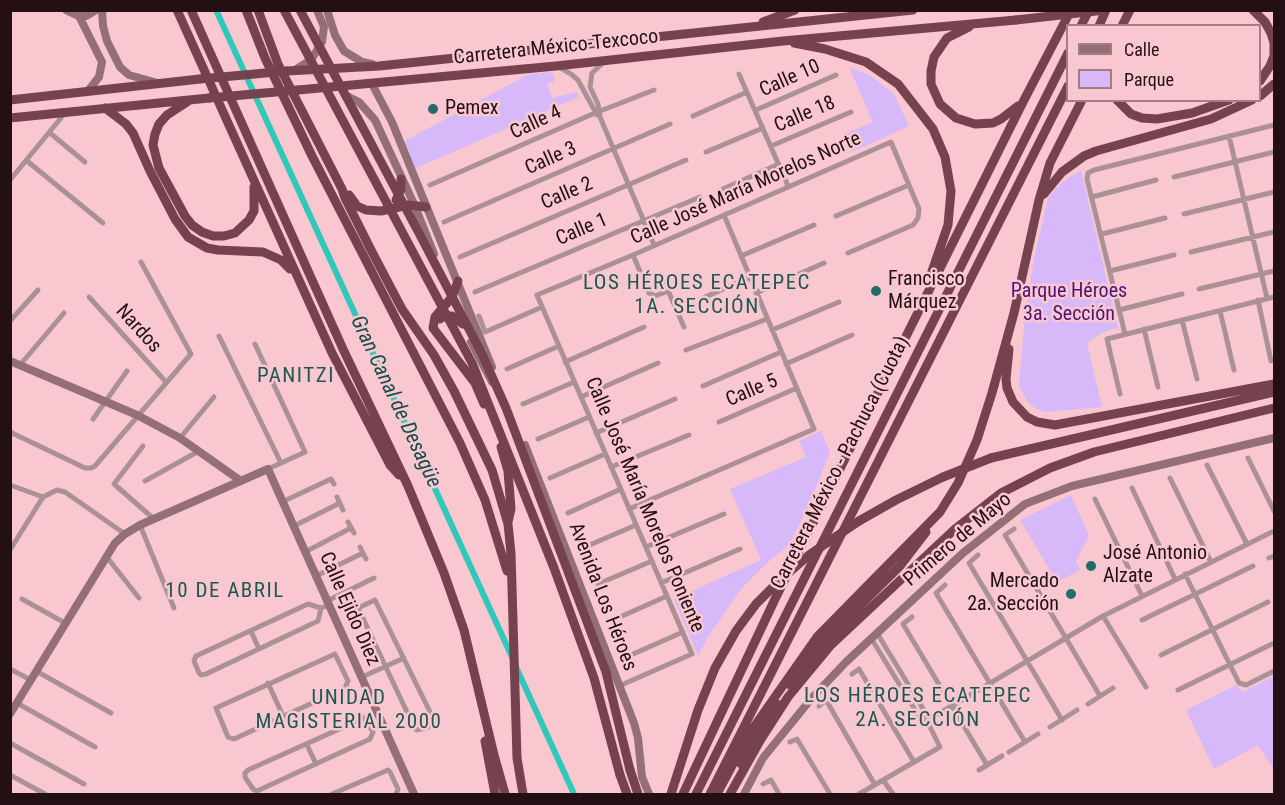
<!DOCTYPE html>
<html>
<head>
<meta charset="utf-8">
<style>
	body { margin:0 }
	#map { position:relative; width:1285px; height:805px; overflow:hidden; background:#f8c7d0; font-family:"Roboto Condensed",sans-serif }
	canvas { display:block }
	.frame { position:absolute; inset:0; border:12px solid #240f14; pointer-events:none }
	.legend { position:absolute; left:1066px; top:24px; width:195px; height:78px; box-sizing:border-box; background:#f8c7d0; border:2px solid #a37d85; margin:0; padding:8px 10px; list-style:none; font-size:18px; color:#240f14 }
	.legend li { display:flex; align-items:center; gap:12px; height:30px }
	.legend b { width:30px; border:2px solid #a37d85 }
</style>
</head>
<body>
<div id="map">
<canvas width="1285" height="805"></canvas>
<div class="frame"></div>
<ul class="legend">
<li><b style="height:8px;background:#956f76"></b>Calle</li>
<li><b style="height:16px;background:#d7b9f9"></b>Parque</li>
</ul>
</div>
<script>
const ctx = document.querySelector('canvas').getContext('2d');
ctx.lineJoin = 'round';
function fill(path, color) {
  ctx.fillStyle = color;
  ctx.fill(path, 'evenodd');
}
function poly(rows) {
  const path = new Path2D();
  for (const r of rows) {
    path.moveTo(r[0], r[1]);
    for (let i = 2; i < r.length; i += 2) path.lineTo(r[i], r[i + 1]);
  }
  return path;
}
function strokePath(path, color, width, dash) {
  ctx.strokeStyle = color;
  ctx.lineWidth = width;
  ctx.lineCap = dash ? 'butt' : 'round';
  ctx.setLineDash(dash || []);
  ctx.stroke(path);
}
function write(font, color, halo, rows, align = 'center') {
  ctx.font = font + ' "Roboto Condensed",sans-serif';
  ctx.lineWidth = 5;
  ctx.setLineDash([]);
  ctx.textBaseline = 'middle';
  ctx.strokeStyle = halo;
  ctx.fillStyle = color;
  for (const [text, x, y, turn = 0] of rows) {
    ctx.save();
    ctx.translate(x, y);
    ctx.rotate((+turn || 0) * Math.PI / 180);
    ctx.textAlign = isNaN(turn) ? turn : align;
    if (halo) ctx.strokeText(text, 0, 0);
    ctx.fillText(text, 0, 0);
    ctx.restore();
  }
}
const green = poly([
	[849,67,871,76,894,94,909,126,852,152,844,134,873,122],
	[548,72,554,74,554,82,547,83,552,98,577,92,579,97,414,169,403,142,527,75],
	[1081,170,1118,328,1103,332,1087,343,1102,407,1045,412,1035,408,1028,402,1019,386,1025,316,1034,259,1048,198,1061,183],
	[821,431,830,452,807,510,789,545,768,562,742,588,709,635,698,656,674,599,761,560,730,489,806,457,799,441],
	[1071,495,1089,536,1076,561,1080,570,1057,582,1020,520],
	[1274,676,1274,770,1258,745,1214,769,1186,710,1236,685,1243,692]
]);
const canal = poly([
	[216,10,512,657],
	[516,667,574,794]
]);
const street = poly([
	[604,62,592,73,590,87,598,104,600,117,654,245],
	[559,67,571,74,578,80,597,115],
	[739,74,788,186],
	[756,110,836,75],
	[693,116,747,92],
	[50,133,85,162],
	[1229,136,1267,298],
	[771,146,851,112],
	[706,152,763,128],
	[27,161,103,223],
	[1174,177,1274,152],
	[10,180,65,113],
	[430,185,595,113,654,90],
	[723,189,779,164],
	[1092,197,1156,180],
	[1184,214,1274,192],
	[836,216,909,185],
	[444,222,670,124],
	[1102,234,1165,218],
	[1191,252,1274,232],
	[633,255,649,293,655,296,668,291],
	[741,256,814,225],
	[460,257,686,160],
	[1110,271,1174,255],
	[663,279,684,327],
	[1199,289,1274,271],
	[475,292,700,197],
	[756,293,824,263],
	[89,297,166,382],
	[703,298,750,277],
	[1258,300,1271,361],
	[1119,310,1182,294],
	[1220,311,1234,370],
	[479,316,485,332,542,307],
	[1182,320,1197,379],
	[10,321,38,290],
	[1144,329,1158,387],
	[772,330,839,302],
	[1125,334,1087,179,1088,173,1094,170,1274,125],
	[219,336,281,463],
	[255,344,305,452,268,469],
	[686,350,767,319],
	[565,362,644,327],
	[786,364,852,335],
	[20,365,64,313],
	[507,369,559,346],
	[703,386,781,352],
	[1120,394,1107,339,1274,297],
	[581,397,658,363],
	[523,404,574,382],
	[93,419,127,371],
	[719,422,797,388],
	[10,432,85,468,91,468,95,466,191,354,141,262],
	[596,433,675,399],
	[180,438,214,397],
	[538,439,589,417],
	[143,446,114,484,154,519],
	[1248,458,1274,511],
	[1207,465,1247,544],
	[611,467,689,435],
	[550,478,605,454],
	[1170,478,1211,562],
	[145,481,199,451],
	[10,485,43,497],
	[1132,488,1175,579],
	[337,497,343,510],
	[1095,499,1142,596],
	[282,502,331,479,334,484],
	[629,509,814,429,724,215],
	[568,513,621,489],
	[348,522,354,533],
	[140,525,174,608],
	[294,526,340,503],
	[1014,529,1005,535,1100,696],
	[360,547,366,559],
	[585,547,636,525],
	[646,547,724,514],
	[10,550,43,497,57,490,65,492,125,534],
	[305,552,351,528],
	[978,555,969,563,1062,720],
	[106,556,139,598],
	[1269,558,1274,556],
	[1185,574,1239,683,1246,685,1274,671],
	[316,576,363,553],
	[661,583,740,549],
	[598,584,652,561],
	[945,585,936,593,1025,742],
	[22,599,65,623],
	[375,600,433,718,434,722,428,727,417,730,414,727,360,612,358,608,375,600],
	[327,601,374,578],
	[321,608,318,621,206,674,201,675,199,673,194,661,196,656,308,604,321,608,329,605],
	[1103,616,1146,687],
	[912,617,903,624,987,765],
	[1142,620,1253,566],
	[611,621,667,596],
	[251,631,259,649],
	[871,638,923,723,926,725],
	[335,654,348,681,345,688,234,739,228,737,216,708,335,654],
	[1161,655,1268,602],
	[624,658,683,632],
	[10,669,31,680],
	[36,671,111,713],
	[852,674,859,669,914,762],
	[362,677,404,658],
	[268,683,283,716],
	[619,686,692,654,537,295,633,255,891,142,919,209,918,218,913,225,848,253],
	[1178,690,1274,643],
	[17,703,95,747],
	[1088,704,1113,688],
	[819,706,826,700,875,785],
	[364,718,373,732,370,739,257,791,253,789,245,777,245,773,248,770,364,718],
	[923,723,1103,616,1274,531],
	[1050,727,1077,710],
	[790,742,797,739,830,794],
	[10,743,84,784],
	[307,745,316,764],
	[1009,752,1038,734],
	[979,770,1002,756],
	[10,775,45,794],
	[883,780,893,794],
	[763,784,771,780,779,794],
	[332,794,388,770,390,772,398,789,396,794],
	[859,794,940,747,930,727,925,712,877,633]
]);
const secondary = poly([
	[66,10,79,16,86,16,96,10],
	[102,10,103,26,107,41,120,67,129,75,154,82],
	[327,10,335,35,344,51,362,62,372,64],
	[79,16,102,62,99,77,87,92],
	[295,70,311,60,322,42,324,27,317,10],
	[372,84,392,122,492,367],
	[345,95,359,102,375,120,414,204,434,254],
	[471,342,492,382],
	[10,361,137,415,180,438,241,481],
	[525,445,634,723,638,738,642,777,649,794],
	[10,714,115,543,125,534,140,525,268,469,414,794],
	[744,794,763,758,811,699,846,662,963,553,1025,504,1072,486,1274,438]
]);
const highway = poly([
	[177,10,332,353,390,465,399,475],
	[191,10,343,349,408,486,444,573,464,630,494,755,505,794],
	[246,10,265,58,312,156,460,443,485,500,507,571],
	[258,10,278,64,342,189,345,198,371,250,402,309,434,355,454,391,492,470,508,524,511,553,517,758,523,794],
	[1253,10,1265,22,1271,33,1274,43,1274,56,1270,66,1260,81],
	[763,22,795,10],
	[1081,26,1089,10],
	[1099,26,1106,10],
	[1122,26,1130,10],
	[969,27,947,38,934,57,931,71,931,84,940,104,956,118,975,124,993,123,1001,119,1018,106],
	[794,43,825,49,866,62,898,84,933,129,945,157,951,191,948,225,928,283],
	[287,71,379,66,913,10],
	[298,90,556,66,783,41,1016,20],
	[1260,96,1274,84],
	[10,100,200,79],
	[190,100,167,115,159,124,155,134,153,145,159,168,185,216,192,225,202,232,213,236,224,236,235,233,249,220,254,211,254,187],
	[1117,100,1131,114,1142,118,1157,119,1192,113,1229,100],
	[105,108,126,124,133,133,150,171,175,219,188,237,207,248,218,250,263,252,281,260,290,269],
	[10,118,209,98],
	[1044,194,1062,172,1084,156,1096,151,1211,119,1252,100],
	[349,195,357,206,366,210,381,211,408,205,426,207],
	[396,200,401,189,401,179],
	[458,281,452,297,435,317,433,328,475,383,484,404],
	[440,319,445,316,452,316,463,324],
	[1009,349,1006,379,1007,388,1013,402,1027,417,1037,422,1055,425,1274,384],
	[501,447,508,471,511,509,508,522],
	[991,458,1274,392],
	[859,521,896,500,943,477],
	[790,685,826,639,900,566,926,532],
	[485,741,495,794],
	[741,764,760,728,777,704],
	[630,770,638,794],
	[620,775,627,794],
	[671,794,698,710,715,668,736,631,756,604,775,585],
	[683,794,776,597,1023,102,1071,10],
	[696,794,1068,53],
	[710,794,1068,86],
	[717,794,749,734,817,637,940,512,958,483,977,440,992,393,1014,313,1039,200,1050,163,1082,100],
	[730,794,761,739,788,697,831,645,955,529,1001,493,1050,468,1094,452,1274,408]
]);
const highwayBridge = poly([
	[284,10,472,363,554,568,594,678,620,775],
	[300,10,420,235,482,354,506,408,606,672,630,770],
	[1016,20,1105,10],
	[200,79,287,71],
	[209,98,298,90],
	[943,477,991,458],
	[775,585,809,555,859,521]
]);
const markers = [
	[433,109,6,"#226c65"],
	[876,291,6,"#226c65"],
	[1091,566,6,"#226c65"],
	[1071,594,6,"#226c65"]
];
const streetNames = [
	["Carretera México-Texcoco",556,48,-6],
	["Calle 10",790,79,-24],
	["Calle 18",805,115,-23],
	["Calle 4",536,123,-25],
	["Calle 3",551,159,-24],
	["Calle José María Morelos Norte",746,189,-24],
	["Calle 2",567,194,-23],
	["Calle 1",582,230,-23],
	["Nardos",138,329,48],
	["Calle 5",752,391,-23],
	["Carretera México - Pachuca (Cuota)",841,463,-63],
	["Calle José María Morelos Poniente",644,505,67],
	["Primero de Mayo",958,540,-40],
	["Avenida Los Héroes",602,597,69],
	["Calle Ejido Diez",349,609,66]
];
const poiNames = [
	["Pemex",445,109],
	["Francisco",888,280],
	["Márquez",888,303],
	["José Antonio",1103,554],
	["Alzate",1103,577],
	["Mercado",1059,582,"right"],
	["2a. Sección",1059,605,"right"]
];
const parkNames = [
	["Parque Héroes",1069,292],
	["3a. Sección",1069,315]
];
const neighbourhoodNames = [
	["LOS HÉROES ECATEPEC",697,284],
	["1A. SECCIÓN",697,308],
	["PANITZI",296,377],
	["10 DE ABRIL",225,592],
	["LOS HÉROES ECATEPEC",918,697],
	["2A. SECCIÓN",918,721],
	["UNIDAD",349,699],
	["MAGISTERIAL 2000",349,723]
];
const waterNames = [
	["Gran Canal de Desagüe",395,402,65]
];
fill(green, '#d7b9f9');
strokePath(canal, '#2fc8ba', 6);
strokePath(street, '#ab9196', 5);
strokePath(secondary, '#956f76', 8);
strokePath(highway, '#75424e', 9);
strokePath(highwayBridge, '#75424e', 9);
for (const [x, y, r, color] of markers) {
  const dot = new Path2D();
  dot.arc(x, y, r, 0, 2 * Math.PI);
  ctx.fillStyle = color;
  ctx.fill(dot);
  strokePath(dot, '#f8c7d0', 2);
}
write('20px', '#240f14', '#f8c7d0', streetNames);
write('20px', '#240f14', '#f8c7d0', poiNames, 'left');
write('20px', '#4c1374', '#f8c7d0', parkNames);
ctx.letterSpacing = '1.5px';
write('21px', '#1d5751', '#f8c7d0', neighbourhoodNames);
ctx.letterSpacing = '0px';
write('italic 21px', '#0f4e48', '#f8c7d0', waterNames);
</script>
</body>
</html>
